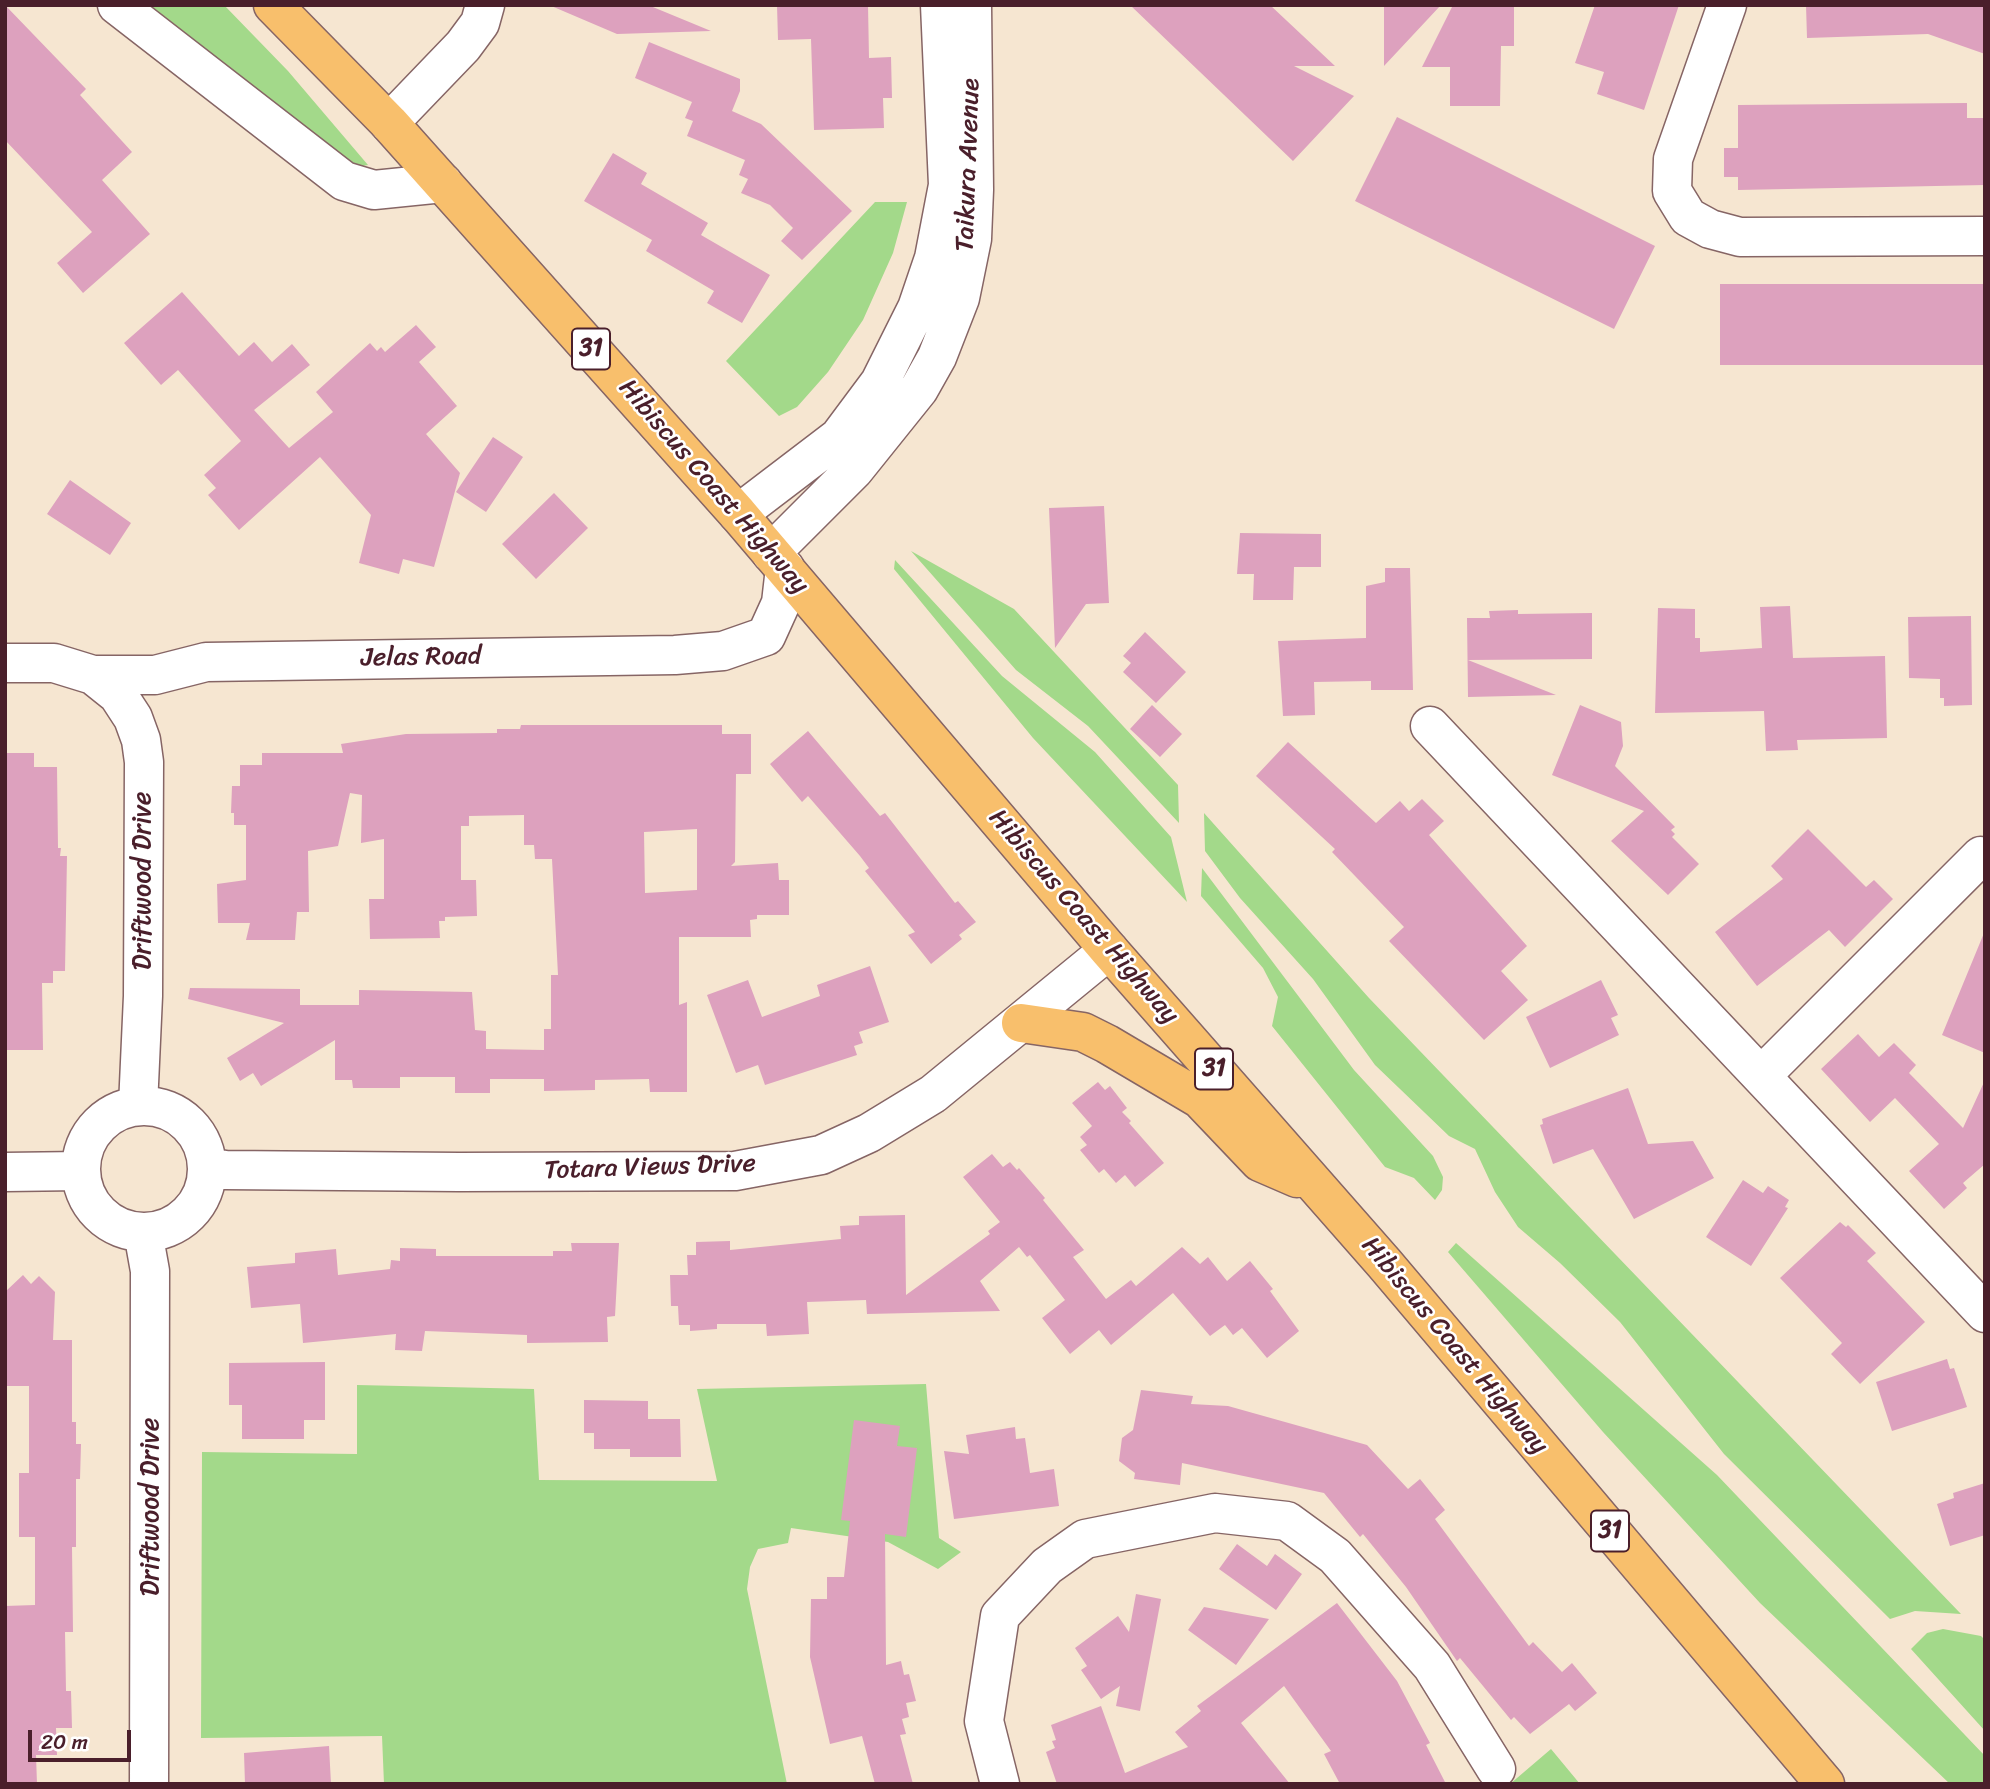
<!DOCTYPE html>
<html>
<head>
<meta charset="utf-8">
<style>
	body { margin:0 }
	#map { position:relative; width:1990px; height:1789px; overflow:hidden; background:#f6e6d1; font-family:Sriracha,sans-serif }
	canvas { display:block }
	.frame { position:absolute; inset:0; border:7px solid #4a1f2b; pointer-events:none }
	.scale { position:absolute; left:28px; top:1730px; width:103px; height:32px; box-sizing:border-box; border:4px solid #4a1f2b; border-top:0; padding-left:9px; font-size:21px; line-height:24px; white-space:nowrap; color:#4a1f2b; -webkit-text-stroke:5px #fff; paint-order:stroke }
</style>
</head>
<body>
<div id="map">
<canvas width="1990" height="1789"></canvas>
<div class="frame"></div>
<div class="scale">20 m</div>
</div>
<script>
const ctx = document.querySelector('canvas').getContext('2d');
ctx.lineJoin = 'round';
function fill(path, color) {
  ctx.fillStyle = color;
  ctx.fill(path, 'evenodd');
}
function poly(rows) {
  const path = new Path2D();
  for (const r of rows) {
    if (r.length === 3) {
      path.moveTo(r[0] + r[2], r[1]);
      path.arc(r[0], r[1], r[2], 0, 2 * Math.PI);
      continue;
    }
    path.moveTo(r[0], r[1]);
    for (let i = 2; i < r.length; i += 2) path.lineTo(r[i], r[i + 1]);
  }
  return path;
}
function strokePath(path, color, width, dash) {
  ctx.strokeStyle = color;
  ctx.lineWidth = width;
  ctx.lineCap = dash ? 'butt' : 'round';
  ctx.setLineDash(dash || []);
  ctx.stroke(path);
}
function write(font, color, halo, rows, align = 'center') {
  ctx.font = font + ' Sriracha,sans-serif';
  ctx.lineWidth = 5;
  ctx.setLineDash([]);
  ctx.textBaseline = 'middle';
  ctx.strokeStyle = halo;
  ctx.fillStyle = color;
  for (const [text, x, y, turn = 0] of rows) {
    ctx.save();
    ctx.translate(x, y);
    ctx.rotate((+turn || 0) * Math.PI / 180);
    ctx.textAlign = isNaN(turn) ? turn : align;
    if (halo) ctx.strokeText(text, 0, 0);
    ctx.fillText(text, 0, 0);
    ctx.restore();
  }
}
const green = poly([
	[136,5,224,5,288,71,368,165,348,168],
	[875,202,907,202,893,253,863,320,828,372,797,407,779,416,726,361],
	[911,551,1014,609,1178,785,1179,823,1088,726,1016,670],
	[895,560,1002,676,1095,752,1171,837,1187,902,1033,738,894,569],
	[1204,813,1369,998,1961,1614,1915,1611,1890,1619,1724,1454,1620,1322,1560,1263,1518,1227,1495,1192,1475,1149,1449,1136,1375,1065,1313,979,1240,898,1205,851],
	[1202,868,1354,1070,1433,1156,1443,1177,1442,1190,1435,1200,1414,1178,1385,1167,1272,1026,1278,997,1263,968,1201,896],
	[1456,1243,1717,1475,1985,1756,1985,1784,1950,1784,1760,1603,1603,1432,1448,1252],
	[926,1384,939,1538,961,1552,938,1569,888,1542,791,1528,788,1543,758,1549,750,1567,747,1589,787,1784,384,1784,382,1736,201,1738,202,1452,357,1454,357,1385,534,1389,539,1480,717,1481,697,1389],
	[1943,1629,1981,1636,1985,1640,1985,1731,1911,1649,1927,1633],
	[1551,1749,1580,1784,1510,1784]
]);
const building = poly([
	[5,5,86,89,80,95,132,152,102,180,150,234,83,293,57,263,92,232,5,140],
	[549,5,648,5,711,31,617,34],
	[777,5,868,5,869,58,891,57,892,98,883,98,884,128,814,130,811,39,778,40],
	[1130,5,1270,5,1335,66,1294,66,1354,96,1293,161],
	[1384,5,1441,5,1384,66],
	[1453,5,1514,5,1514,46,1501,46,1500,106,1450,106,1450,67,1422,67],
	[1595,5,1679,5,1644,110,1597,94,1604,72,1575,63],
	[1806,5,1985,5,1985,54,1928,34,1807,38],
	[649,42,740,79,740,91,732,111,761,124,852,211,802,260,781,241,793,228,770,205,741,193,748,179,739,175,745,160,687,136,693,121,685,118,692,102,635,78],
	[1967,103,1967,118,1985,118,1985,185,1738,190,1738,177,1724,177,1724,148,1738,148,1738,105],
	[1397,117,1655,246,1614,329,1355,201],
	[613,153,647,173,641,184,708,223,701,235,770,275,742,323,707,303,714,291,646,251,652,240,584,201],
	[1720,284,1985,284,1985,365,1720,365],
	[182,292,239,356,254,342,272,362,292,344,310,365,254,410,289,448,333,412,316,392,370,343,377,351,381,347,385,352,416,325,436,347,419,362,457,406,426,434,460,473,434,567,403,559,399,574,359,563,371,515,320,457,239,530,208,495,216,488,204,475,241,441,178,370,161,385,124,343],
	[493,437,523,457,486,512,456,492],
	[70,480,131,523,110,555,47,514],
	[554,493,588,528,536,579,502,544],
	[1104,506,1109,603,1086,604,1055,648,1049,508],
	[1240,533,1321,534,1321,567,1294,567,1293,600,1253,600,1254,574,1237,574],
	[1385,568,1410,568,1413,690,1371,690,1371,681,1314,682,1315,715,1283,716,1278,641,1366,638,1366,586,1385,582],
	[1790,606,1793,658,1885,656,1887,738,1797,740,1798,750,1766,751,1764,711,1655,713,1658,608,1695,609,1695,638,1700,638,1700,652,1762,648,1760,607],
	[1518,610,1518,614,1592,613,1592,659,1468,660,1556,695,1468,697,1467,618,1490,618,1489,611],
	[1971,616,1972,705,1944,706,1944,698,1940,698,1940,679,1909,678,1908,617],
	[1145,632,1186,672,1156,703,1123,672,1131,663,1123,656],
	[1152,705,1182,734,1160,757,1130,729],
	[1580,705,1621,722,1623,746,1615,766,1675,827,1671,830,1675,834,1672,837,1699,864,1668,895,1611,841,1644,811,1552,775],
	[521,725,722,725,722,734,751,734,751,774,736,774,735,862,731,866,778,863,779,880,789,880,789,915,757,915,757,919,750,920,751,937,679,937,679,1005,687,1002,687,1092,650,1092,649,1079,595,1080,595,1090,544,1091,544,1079,490,1079,490,1093,455,1093,455,1077,400,1077,400,1088,353,1088,352,1080,335,1080,335,1040,261,1086,253,1073,240,1081,227,1058,284,1023,188,999,190,988,300,989,300,1005,359,1005,359,990,472,992,475,1030,486,1031,486,1049,544,1050,544,1029,551,1029,551,975,558,975,552,859,535,859,534,845,524,845,524,815,469,816,469,826,461,826,461,880,476,880,477,916,445,917,445,921,439,921,440,938,370,939,369,899,384,899,384,839,361,843,362,795,350,793,338,846,308,851,309,912,297,912,295,940,246,940,250,923,218,923,217,884,246,880,246,825,234,825,234,813,231,813,232,786,240,786,240,765,262,765,262,753,343,753,341,744,406,734,497,733,497,729,520,729],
	[697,829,697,890,645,893,644,832],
	[808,731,880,816,885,813,955,903,958,901,976,922,959,935,962,939,931,964,908,935,915,932,865,871,869,868,860,856,808,796,802,802,770,764],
	[1288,742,1376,823,1400,801,1409,811,1422,799,1444,821,1429,835,1527,946,1501,971,1528,1000,1484,1040,1389,941,1404,927,1332,852,1335,849,1256,776],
	[5,753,34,753,34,767,57,767,58,848,61,848,60,856,67,856,65,971,53,971,53,983,42,983,43,1050,5,1050],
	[1808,829,1866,887,1874,880,1893,899,1845,947,1829,930,1757,986,1715,932,1783,879,1771,866],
	[1984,933,1985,933,1985,1053,1942,1035],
	[870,966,889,1022,859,1032,863,1043,854,1046,857,1055,765,1085,758,1065,736,1073,707,995,748,980,762,1017,820,996,817,985],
	[1601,980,1618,1015,1611,1018,1619,1035,1550,1068,1526,1017],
	[1858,1034,1879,1057,1894,1043,1916,1065,1909,1073,1963,1128,1985,1080,1985,1164,1963,1183,1967,1188,1944,1209,1909,1171,1939,1144,1895,1098,1870,1122,1821,1069],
	[1098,1082,1105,1090,1110,1086,1127,1108,1122,1112,1131,1121,1129,1123,1164,1163,1135,1187,1125,1175,1116,1183,1104,1169,1099,1173,1080,1150,1087,1145,1080,1137,1092,1126,1072,1103],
	[1628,1088,1648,1144,1693,1141,1714,1178,1634,1219,1593,1149,1553,1164,1540,1125,1543,1124,1542,1119],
	[992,1154,1003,1167,1010,1162,1017,1170,1019,1168,1045,1198,1043,1200,1084,1250,1073,1257,1106,1299,1131,1280,1136,1286,1182,1247,1200,1264,1208,1257,1227,1281,1250,1261,1273,1289,1270,1291,1299,1331,1267,1358,1242,1328,1233,1335,1225,1325,1210,1336,1173,1293,1111,1345,1099,1330,1070,1354,1042,1318,1065,1300,1030,1255,1027,1257,1019,1247,980,1281,1000,1311,867,1314,866,1300,807,1302,809,1334,767,1336,766,1324,717,1324,717,1329,690,1331,690,1325,679,1325,678,1306,671,1306,670,1275,688,1275,687,1255,696,1255,696,1242,730,1241,730,1250,841,1239,840,1226,859,1225,859,1216,905,1215,906,1295,990,1234,988,1231,1000,1222,963,1177],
	[1743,1180,1763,1193,1768,1186,1789,1200,1785,1207,1788,1208,1751,1266,1706,1237],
	[1840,1222,1846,1227,1848,1225,1876,1253,1867,1261,1925,1322,1860,1384,1831,1354,1842,1343,1780,1278],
	[571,1243,619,1243,615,1316,607,1317,608,1342,527,1343,527,1335,425,1331,422,1351,395,1350,396,1334,303,1343,300,1304,251,1308,247,1267,295,1263,295,1253,336,1249,338,1275,390,1269,391,1260,400,1261,400,1248,436,1249,436,1256,553,1256,553,1251,572,1251],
	[23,1275,31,1284,39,1276,55,1292,53,1340,72,1340,72,1422,76,1422,76,1444,81,1444,80,1479,76,1479,76,1547,72,1547,73,1632,65,1632,66,1691,71,1691,72,1728,56,1728,57,1755,36,1755,37,1784,5,1784,5,1606,35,1605,35,1537,19,1537,19,1473,29,1473,29,1386,5,1386,5,1292],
	[1947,1359,1950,1369,1954,1368,1967,1407,1892,1431,1876,1382],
	[325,1362,325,1420,304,1420,304,1439,242,1439,242,1405,229,1405,229,1363],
	[1141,1390,1193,1396,1191,1404,1228,1406,1367,1445,1408,1489,1420,1479,1445,1510,1435,1519,1529,1646,1533,1642,1562,1672,1572,1663,1597,1693,1575,1711,1569,1704,1530,1734,1514,1717,1511,1720,1460,1658,1457,1661,1406,1587,1363,1534,1360,1537,1324,1493,1182,1463,1180,1485,1134,1479,1135,1473,1119,1461,1122,1438,1133,1430],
	[584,1400,648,1401,648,1419,680,1419,681,1457,630,1457,630,1449,594,1449,594,1433,584,1433],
	[854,1420,900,1426,897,1446,917,1448,906,1537,885,1534,886,1665,901,1661,904,1675,909,1674,916,1701,906,1703,909,1717,902,1719,906,1734,900,1735,913,1784,875,1784,862,1736,830,1744,810,1657,811,1599,827,1599,827,1577,844,1577,850,1521,841,1520],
	[1015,1427,1016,1439,1025,1438,1030,1473,1054,1469,1059,1506,954,1519,944,1451,969,1454,966,1435],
	[1985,1483,1985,1535,1950,1546,1937,1504,1954,1498,1953,1493],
	[1237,1544,1267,1566,1275,1554,1302,1574,1276,1610,1219,1569],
	[1136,1594,1161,1599,1140,1711,1116,1706,1120,1686,1101,1699,1081,1670,1087,1666,1075,1648,1118,1616,1129,1632],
	[1337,1603,1397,1681,1430,1743,1426,1745,1446,1784,1340,1784,1324,1754,1331,1751,1284,1686,1241,1723,1290,1784,1057,1784,1046,1752,1055,1748,1052,1741,1056,1740,1051,1725,1101,1706,1125,1773,1188,1747,1175,1732,1201,1711,1197,1706],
	[1204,1607,1269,1619,1236,1665,1188,1630],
	[329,1746,331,1784,245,1784,244,1753]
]);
const minor = poly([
	[117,5,344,181,374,190,443,183],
	[1727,5,1673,159,1672,191,1688,217,1710,229,1740,237,1985,236],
	[389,123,463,46,480,23,485,5],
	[738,514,839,437,880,382,917,308,934,258,948,185,940,5],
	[771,553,854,470,919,389,937,357,960,298,972,239,974,190,972,5],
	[5,663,54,663,93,675,155,675,206,662,675,655,723,651,766,636,781,603,785,568],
	[93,675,118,695,133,718,141,740,144,762,143,996,138,1106],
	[1430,726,1985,1313],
	[1761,1076,1981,856,1985,857],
	[144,1169,63],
	[207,1167,225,1170,459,1172,735,1171,821,1155,869,1133,933,1094,1109,950],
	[5,1172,81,1171],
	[143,1232,150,1271,149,1784],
	[1000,1784,984,1721,1000,1616,1047,1566,1085,1539,1215,1513,1287,1521,1335,1556,1432,1666,1496,1769]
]);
const major = poly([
	[273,5,389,123,738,514,1109,950,1384,1263,1825,1784],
	[1021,1023,1083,1032,1107,1044,1200,1099,1260,1162,1297,1178]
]);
const shields = [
	[591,349,38],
	[1214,1069,38],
	[1610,1531,38]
];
const shieldNames = [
	["31",591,349],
	["31",1214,1069],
	["31",1610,1531]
];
const streetNames = [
	["Taikura Avenue",969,165,-88],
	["Hibiscus Coast Highway",713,487,49],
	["Jelas Road",421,658,-1],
	["Driftwood Drive",143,881,-90],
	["Hibiscus Coast Highway",1083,917,49],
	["Totara Views Drive",650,1168,-2],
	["Hibiscus Coast Highway",1454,1346,50],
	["Driftwood Drive",151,1507,-90]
];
fill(green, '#a3d98a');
fill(building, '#dda1be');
strokePath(minor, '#866565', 41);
strokePath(major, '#866565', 41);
strokePath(minor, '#fff', 38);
strokePath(major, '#f8bf6c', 38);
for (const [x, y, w] of shields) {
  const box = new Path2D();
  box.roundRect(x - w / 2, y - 20.5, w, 41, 5);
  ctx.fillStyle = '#fff';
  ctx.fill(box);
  strokePath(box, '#4a1f2b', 2);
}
write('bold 24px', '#4a1f2b', null, shieldNames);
write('26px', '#4a1f2b', '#fff', streetNames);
</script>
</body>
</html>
